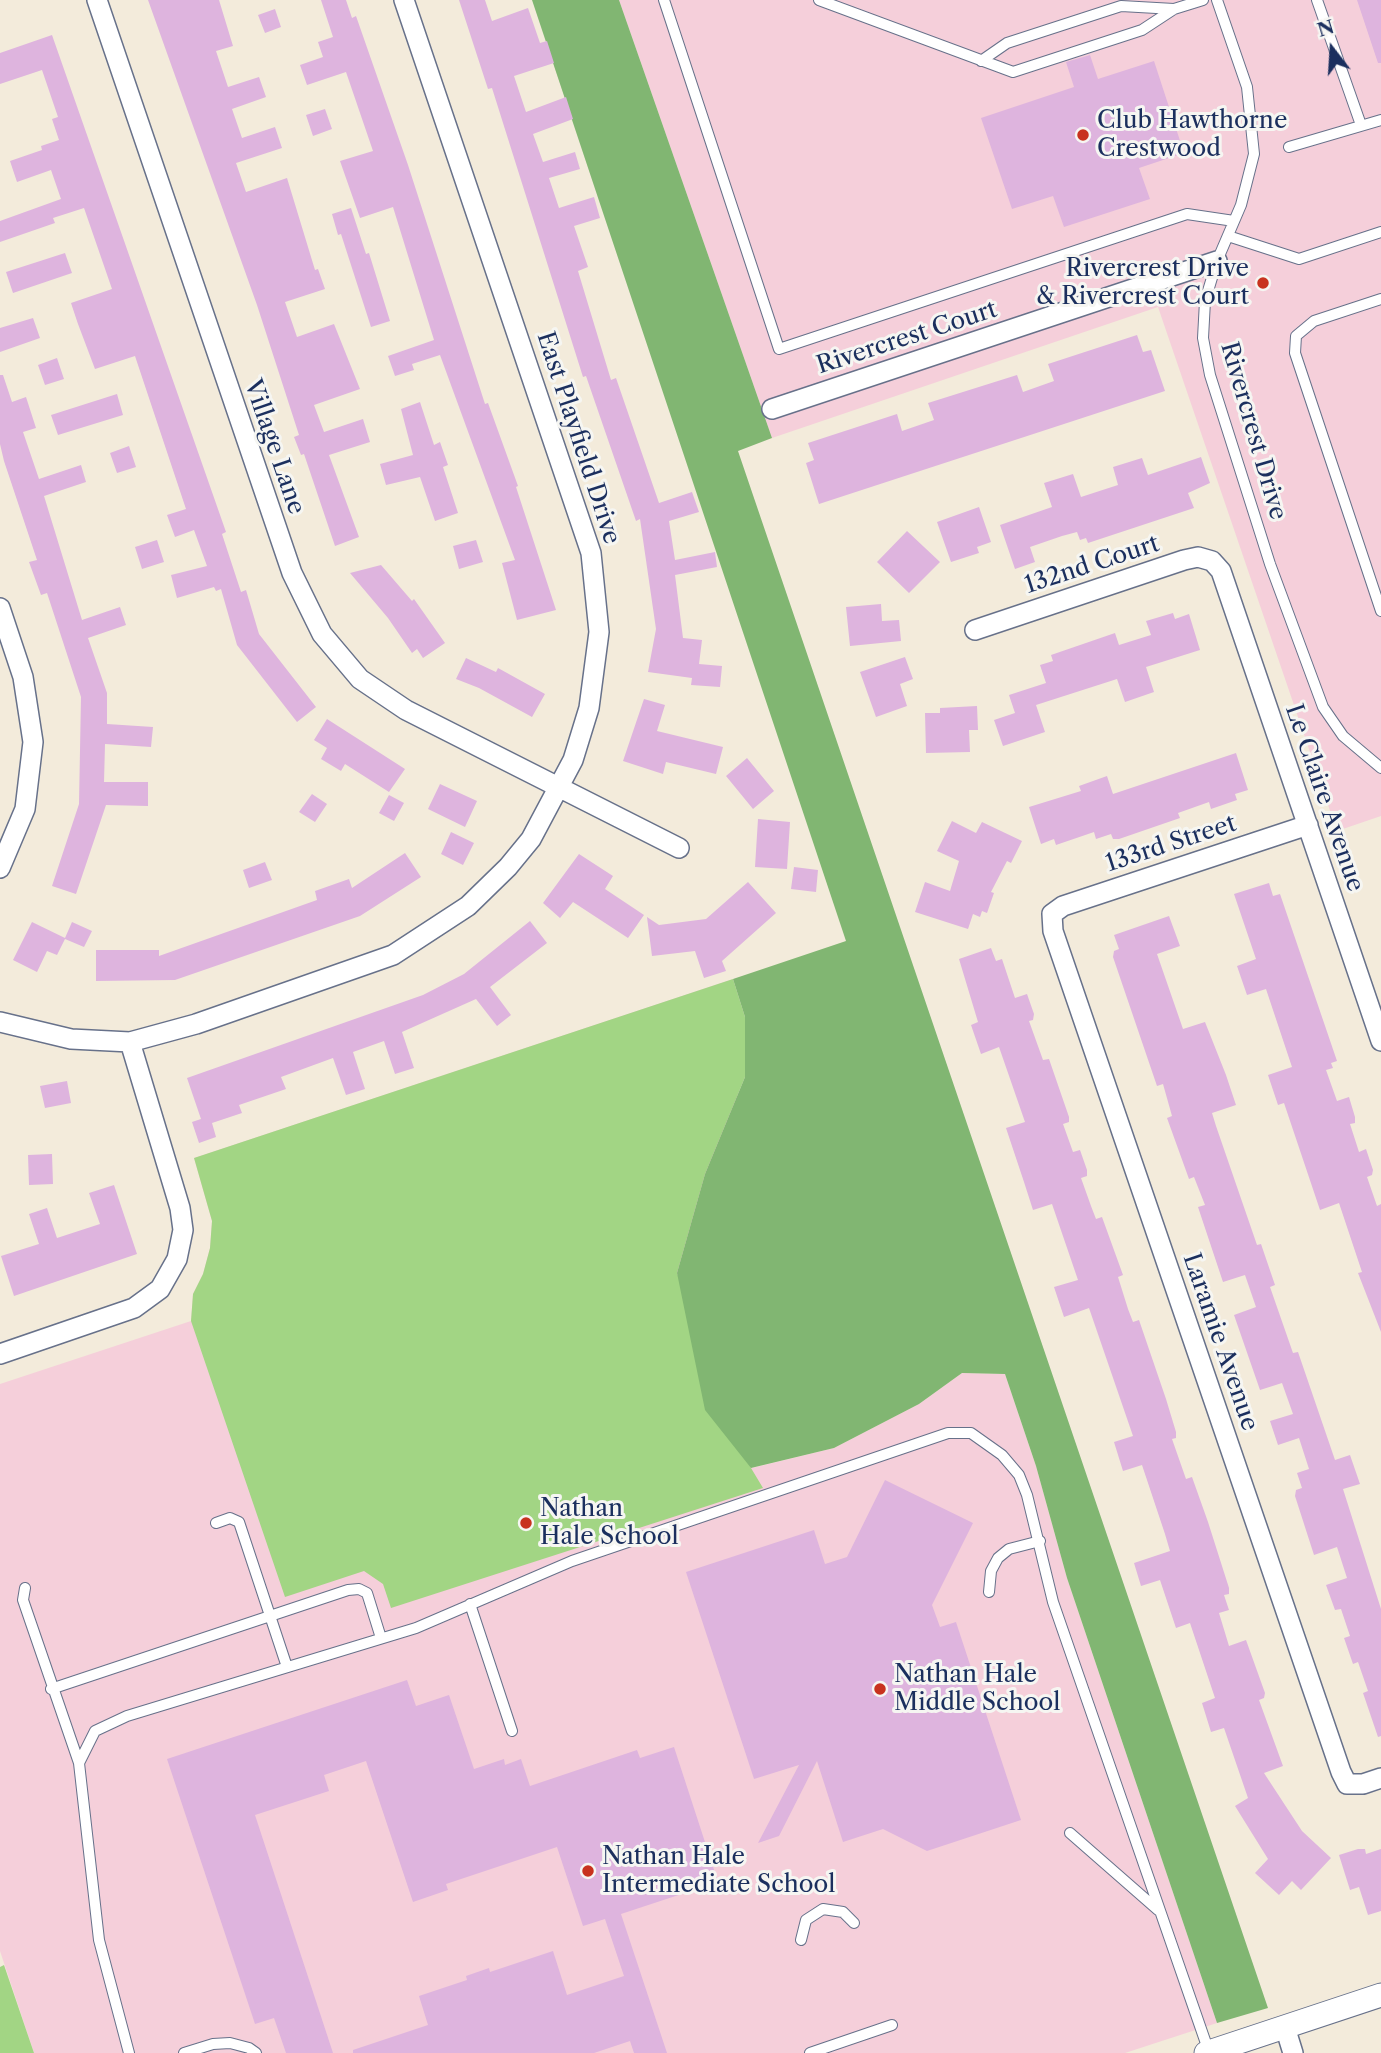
<!DOCTYPE html>
<html>
<head>
<meta charset="utf-8">
<style>
	body { margin:0 }
	#map { position:relative; width:1381px; height:2053px; overflow:hidden; background:#f3ebdb; font-family:"Libre Caslon Text",serif }
	canvas { display:block }
	.north { position:absolute; left:1297px; top:14px; width:70px; height:70px; -webkit-text-stroke:5px #f6f6f2; paint-order:stroke; rotate:343deg; font-size:19px; font-weight:700; line-height:28px; text-align:center; color:#1b2f5e }
	.north::after { content:''; display:block; margin:auto; width:24px; height:32px; background:#1b2f5e; clip-path:polygon(50% 0,100% 100%,50% 72%,0 100%) }
</style>
</head>
<body>
<div id="map">
<canvas width="1381" height="2053"></canvas>
<div class="north">N</div>
</div>
<script>
const ctx = document.querySelector('canvas').getContext('2d');
ctx.lineJoin = 'round';
function fill(path, color) {
  ctx.fillStyle = color;
  ctx.fill(path, 'evenodd');
}
function poly(rows) {
  const path = new Path2D();
  for (const r of rows) {
    path.moveTo(r[0], r[1]);
    for (let i = 2; i < r.length; i += 2) path.lineTo(r[i], r[i + 1]);
  }
  return path;
}
function strokePath(path, color, width, dash) {
  ctx.strokeStyle = color;
  ctx.lineWidth = width;
  ctx.lineCap = dash ? 'butt' : 'round';
  ctx.setLineDash(dash || []);
  ctx.stroke(path);
}
function write(font, color, halo, rows, align = 'center') {
  ctx.font = font + ' "Libre Caslon Text",serif';
  ctx.lineWidth = 6;
  ctx.setLineDash([]);
  ctx.textBaseline = 'middle';
  ctx.strokeStyle = halo;
  ctx.fillStyle = color;
  for (const [text, x, y, turn = 0] of rows) {
    ctx.save();
    ctx.translate(x, y);
    ctx.rotate((+turn || 0) * Math.PI / 180);
    ctx.textAlign = isNaN(turn) ? turn : align;
    if (halo) ctx.strokeText(text, 0, 0);
    ctx.fillText(text, 0, 0);
    ctx.restore();
  }
}
const built = poly([
	[619,0,1381,0,1381,816,1337,831,1158,307,772,438],
	[733,979,752,1468,834,1448,919,1404,962,1373,1005,1374,1036,1466,1067,1578,1217,2023,1125,2053,34,2053,0,1951,0,1384,191,1321,193,1294,203,1274,210,1248,212,1221,194,1158]
]);
const green = poly([
	[733,979,745,1017,745,1077,705,1174,677,1273,751,1468,763,1488,391,1608,383,1584,364,1571,285,1597,191,1321,193,1294,203,1274,210,1248,212,1221,194,1158],
	[4,1965,34,2053,0,2053,0,1967]
]);
const forest = poly([
	[532,0,619,0,772,438,738,451,1268,2008,1217,2023,1067,1578,1036,1466,1005,1374,962,1373,919,1404,834,1448,751,1468,705,1410,677,1273,705,1174,745,1077,745,1017,733,979,846,941]
]);
const building = poly([
	[148,0,219,0,233,46,216,51,228,87,259,77,266,97,232,109,242,138,275,127,282,148,236,163,246,192,287,178,315,270,318,269,325,289,285,302,297,337,334,324,360,389,314,405,324,432,363,419,370,442,329,455,359,537,335,546,304,454,301,455,294,437,299,435,257,305],
	[321,0,346,0,352,18,356,16,408,165,485,404,488,403,518,486,516,487,556,610,517,620,502,563,515,560,440,355,412,364,414,370,395,376,388,356,434,340,393,207,360,218,340,161,373,151,346,72,307,85,300,65,323,57,318,42,333,37],
	[459,0,485,0,492,21,528,8,540,43,547,41,554,63,514,76,526,112,566,97,573,119,533,134,543,162,575,152,580,169,549,178,559,208,594,197,600,218,574,226,588,267,578,271,611,380,616,378,659,503,692,492,699,512,669,521,675,560,715,552,717,567,675,575,683,638,702,640,699,664,722,666,720,687,691,685,692,678,648,672,656,629,640,519,636,521,586,376,583,377,492,88,488,89],
	[1357,0,1381,0,1381,63,1378,63],
	[275,9,281,27,265,33,258,15],
	[52,35,226,532,222,534,241,592,246,590,259,634,316,707,297,722,237,645,221,589,216,591,214,587,177,598,171,575,207,566,194,530,175,537,167,515,186,509,135,356,95,369,78,324,71,303,112,289,84,208,53,218,55,223,0,242,0,221,61,199,51,170,17,182,10,161,42,150,41,146,59,140,52,119,58,117,42,70,0,84,0,53],
	[1090,55,1098,79,1154,61,1184,153,1139,168,1150,199,1064,227,1053,196,1012,209,981,118,1074,87,1066,62],
	[325,109,332,129,313,136,306,115],
	[351,208,366,254,369,253,390,321,371,327,341,234,338,235,332,214],
	[65,253,72,273,13,293,6,272],
	[33,318,40,338,0,352,0,328],
	[1137,335,1143,352,1151,350,1165,391,819,504,806,463,814,460,808,443,897,414,902,431,934,420,928,403,1017,375,1023,392,1054,381,1048,364],
	[57,358,64,379,45,385,38,365],
	[0,375,3,375,12,402,26,397,36,428,23,432,39,479,81,465,86,482,44,496,82,620,120,607,126,625,88,638,107,693,107,724,153,727,151,747,105,744,104,782,148,782,148,806,106,805,76,894,52,886,79,804,81,697,47,593,41,595,29,562,37,560,4,461,0,444],
	[117,394,123,415,58,435,51,415],
	[420,402,434,445,440,442,448,465,443,467,458,513,435,521,420,477,386,485,380,464,413,455,401,409],
	[129,446,136,467,117,473,110,453],
	[1201,457,1210,483,1188,493,1194,508,1088,543,1086,538,1080,540,1077,532,1062,536,1030,547,1035,562,1015,569,1000,525,1052,507,1044,483,1073,474,1081,497,1118,485,1113,467,1142,458,1148,475],
	[979,507,991,542,977,547,979,553,951,562,937,522],
	[907,531,940,562,909,593,877,562],
	[157,540,164,562,142,569,135,547],
	[476,540,483,562,459,569,453,546],
	[381,565,412,601,414,599,445,643,423,658,417,649,412,653,388,618,350,573],
	[881,604,882,621,899,620,901,641,850,646,846,607],
	[1173,613,1175,619,1189,614,1200,650,1146,667,1154,692,1125,702,1117,679,1036,705,1045,732,1003,746,994,720,1015,713,1009,695,1046,683,1040,665,1053,661,1051,655,1115,633,1119,645,1151,635,1146,621],
	[905,657,913,679,900,684,907,706,876,717,860,672],
	[466,658,496,672,498,668,545,694,532,717,479,688,456,679],
	[644,699,665,705,657,731,723,747,716,774,666,762,663,774,623,761],
	[977,706,978,730,969,730,970,752,926,753,925,713,940,713,940,708],
	[327,719,405,769,389,792,345,764,341,771,321,759,327,748,314,740],
	[1236,753,1248,790,1235,794,1237,800,1211,809,1209,802,1178,813,1180,818,1119,839,1113,839,1111,834,1096,839,1094,832,1056,845,1054,839,1041,844,1029,807,1081,791,1079,786,1107,776,1113,794],
	[747,758,774,791,753,809,726,776],
	[440,784,477,801,465,827,428,809],
	[312,794,327,804,315,822,299,812],
	[389,795,404,803,394,821,379,813],
	[758,819,790,822,787,869,755,867],
	[952,821,976,833,982,822,1022,841,1011,863,1007,861,991,892,994,893,987,913,982,911,980,917,973,914,968,929,915,912,925,882,950,891,959,861,937,851],
	[451,832,474,843,463,865,441,854],
	[405,853,421,877,360,916,175,980,96,981,96,950,159,950,159,956,317,900,315,891,349,879,352,888],
	[579,854,613,876,605,889,644,915,628,938,573,902,560,918,543,903],
	[265,862,272,880,249,888,243,870],
	[794,867,818,870,816,892,791,889],
	[748,882,776,913,722,961,726,971,704,978,695,951,652,956,647,917,659,925,706,919],
	[1269,883,1273,896,1280,894,1337,1061,1331,1063,1333,1068,1326,1070,1337,1101,1349,1097,1355,1117,1355,1123,1350,1124,1359,1152,1366,1149,1373,1170,1372,1175,1367,1177,1377,1206,1381,1204,1381,1332,1358,1273,1362,1272,1339,1203,1320,1210,1284,1103,1278,1105,1268,1075,1292,1067,1266,989,1247,995,1237,966,1256,959,1234,894],
	[1169,916,1180,946,1157,954,1183,1029,1205,1022,1226,1075,1236,1105,1212,1113,1216,1126,1257,1245,1261,1244,1275,1285,1270,1287,1293,1353,1298,1352,1335,1460,1350,1455,1360,1484,1343,1489,1381,1609,1381,1736,1378,1737,1363,1693,1368,1691,1358,1662,1353,1664,1344,1638,1350,1636,1341,1609,1335,1610,1326,1585,1347,1578,1337,1547,1314,1555,1295,1496,1296,1490,1302,1488,1297,1473,1309,1469,1299,1438,1278,1445,1270,1421,1293,1414,1282,1383,1260,1390,1234,1315,1256,1307,1245,1275,1223,1282,1198,1207,1205,1205,1194,1177,1189,1179,1167,1118,1172,1116,1163,1084,1157,1086,1113,957,1114,951,1119,949,1114,935],
	[530,921,547,943,490,987,511,1015,497,1026,476,999,402,1032,414,1068,395,1074,384,1041,353,1052,365,1089,346,1095,333,1058,281,1077,286,1089,239,1105,242,1113,212,1123,216,1137,199,1143,192,1122,201,1119,187,1078,423,995,464,974],
	[32,922,65,938,72,922,92,931,84,947,65,939,57,955,47,951,37,972,13,960],
	[991,948,996,961,1002,959,1015,998,1027,994,1034,1014,1033,1020,1029,1021,1043,1060,1049,1059,1069,1117,1069,1122,1063,1124,1073,1152,1080,1150,1087,1170,1087,1176,1081,1178,1091,1206,1096,1219,1102,1217,1123,1275,1118,1277,1128,1309,1133,1322,1139,1320,1166,1399,1176,1432,1176,1438,1172,1439,1186,1479,1192,1477,1208,1522,1229,1588,1229,1594,1224,1595,1229,1610,1219,1613,1229,1646,1246,1640,1265,1693,1264,1698,1259,1700,1283,1766,1264,1773,1302,1831,1331,1858,1301,1890,1292,1881,1279,1895,1255,1873,1268,1859,1235,1806,1248,1798,1224,1728,1211,1732,1202,1703,1215,1698,1190,1623,1176,1628,1160,1580,1141,1586,1134,1563,1170,1551,1165,1534,1142,1465,1123,1471,1114,1442,1133,1436,1089,1308,1064,1317,1054,1287,1078,1280,1052,1204,1033,1210,1024,1182,1006,1128,1025,1122,999,1047,981,1054,971,1025,978,1022,959,959],
	[67,1081,71,1103,45,1108,40,1086],
	[52,1154,53,1184,29,1185,28,1155],
	[114,1185,137,1254,14,1296,1,1256,39,1244,29,1214,47,1208,57,1238,100,1224,89,1193],
	[885,1480,973,1523,932,1605,940,1627,956,1622,1021,1820,927,1851,883,1829,843,1842,817,1761,779,1836,758,1843,799,1765,754,1779,686,1572,814,1530,825,1564,847,1557],
	[407,1680,416,1706,449,1695,474,1769,504,1759,505,1765,521,1759,530,1786,637,1750,640,1758,674,1747,718,1882,621,1914,667,2053,634,2053,630,2041,594,2053,353,2053,353,2050,428,2025,419,1996,467,1980,466,1976,489,1968,490,1972,553,1951,567,1995,624,1976,605,1919,583,1926,557,1847,446,1884,448,1890,413,1902,366,1761,324,1775,329,1791,255,1815,333,2053,286,2053,274,2018,255,2024,167,1759],
	[1358,1849,1365,1849,1366,1854,1381,1849,1381,1911,1368,1915,1359,1887,1350,1890,1339,1855]
]);
const service = poly([
	[664,0,779,349,1187,214,1234,221],
	[819,0,1013,72,1142,30,1174,9,1203,0],
	[1217,0,1247,87,1254,154,1241,205,1217,261,1205,301,1203,338,1210,375,1270,564,1323,707,1343,736,1381,768],
	[1317,0,1361,125],
	[981,61,1007,43,1121,6,1174,9],
	[1289,147,1381,120],
	[1228,236,1299,259,1381,232],
	[1381,299,1314,321,1296,336,1295,353,1381,611],
	[216,1523,230,1518,239,1522,287,1667],
	[25,1588,23,1600,79,1763],
	[989,1592,991,1571,998,1558,1009,1549,1040,1541],
	[470,1604,512,1731],
	[51,1689,348,1590,359,1589,367,1593,381,1638],
	[1070,1833,1158,1910],
	[801,1940,806,1920,823,1909,843,1912,854,1923],
	[129,2053,99,1940,79,1763,95,1731,127,1716,416,1628,572,1561,948,1433,971,1433,1002,1455,1019,1475,1027,1495,1053,1602,1209,2052],
	[184,2053,213,2044,230,2043,249,2048,256,2053],
	[810,2053,892,2025]
]);
const minor = poly([
	[97,0,292,573,322,634,360,679,406,710,679,848],
	[772,409,1217,261],
	[0,608,23,677,33,742,25,809,0,868],
	[975,630,1184,560,1198,557,1212,561,1221,571,1381,1041],
	[1308,825,1063,906,1052,914,1053,931,1341,1772,1347,1784,1363,1784,1381,1778],
	[0,1022,71,1039,130,1042,196,1024,393,955,468,906,508,867,531,839,573,760,589,708,599,632,591,553,404,0],
	[0,1354,134,1308,160,1289,177,1259,183,1230,180,1208,130,1042],
	[1285,2027,1293,2053]
]);
const tertiary = poly([
	[1206,2053,1381,1995]
]);
const markers = [
	[1083,135,7,"#c8321e"],
	[1263,283,7,"#c8321e"],
	[526,1523,7,"#c8321e"],
	[880,1689,7,"#c8321e"],
	[588,1871,7,"#c8321e"]
];
const poiNames = [
	["Club Hawthorne",1097,121],
	["Crestwood",1097,149],
	["Rivercrest Drive",1249,269,"right"],
	["& Rivercrest Court",1249,297,"right"],
	["Nathan",540,1509],
	["Hale School",540,1537],
	["Nathan Hale",894,1675],
	["Middle School",894,1703],
	["Nathan Hale",602,1857],
	["Intermediate School",602,1885]
];
const streetNames = [
	["Rivercrest Court",907,338,-18],
	["Rivercrest Drive",1253,431,74],
	["East Playfield Drive",578,438,72],
	["Village Lane",274,447,71],
	["132nd Court",1092,565,-18],
	["Le Claire Avenue",1324,798,71],
	["133rd Street",1171,844,-18],
	["Laramie Avenue",1220,1342,71]
];
fill(built, '#f5cfda');
fill(green, '#a2d584');
fill(forest, '#81b672');
fill(building, '#deb4de');
strokePath(service, '#67718a', 12);
strokePath(minor, '#67718a', 22);
strokePath(tertiary, '#67718a', 25);
strokePath(service, '#fff', 10);
strokePath(minor, '#fff', 19);
strokePath(tertiary, '#fff', 23);
for (const [x, y, r, color] of markers) {
  const dot = new Path2D();
  dot.arc(x, y, r, 0, 2 * Math.PI);
  ctx.fillStyle = color;
  ctx.fill(dot);
  strokePath(dot, '#f6f6f2', 2.5);
}
write('24px', '#1b2f5e', '#f6f6f2', poiNames, 'left');
write('24px', '#1b2f5e', '#f6f6f2', streetNames);
</script>
</body>
</html>
